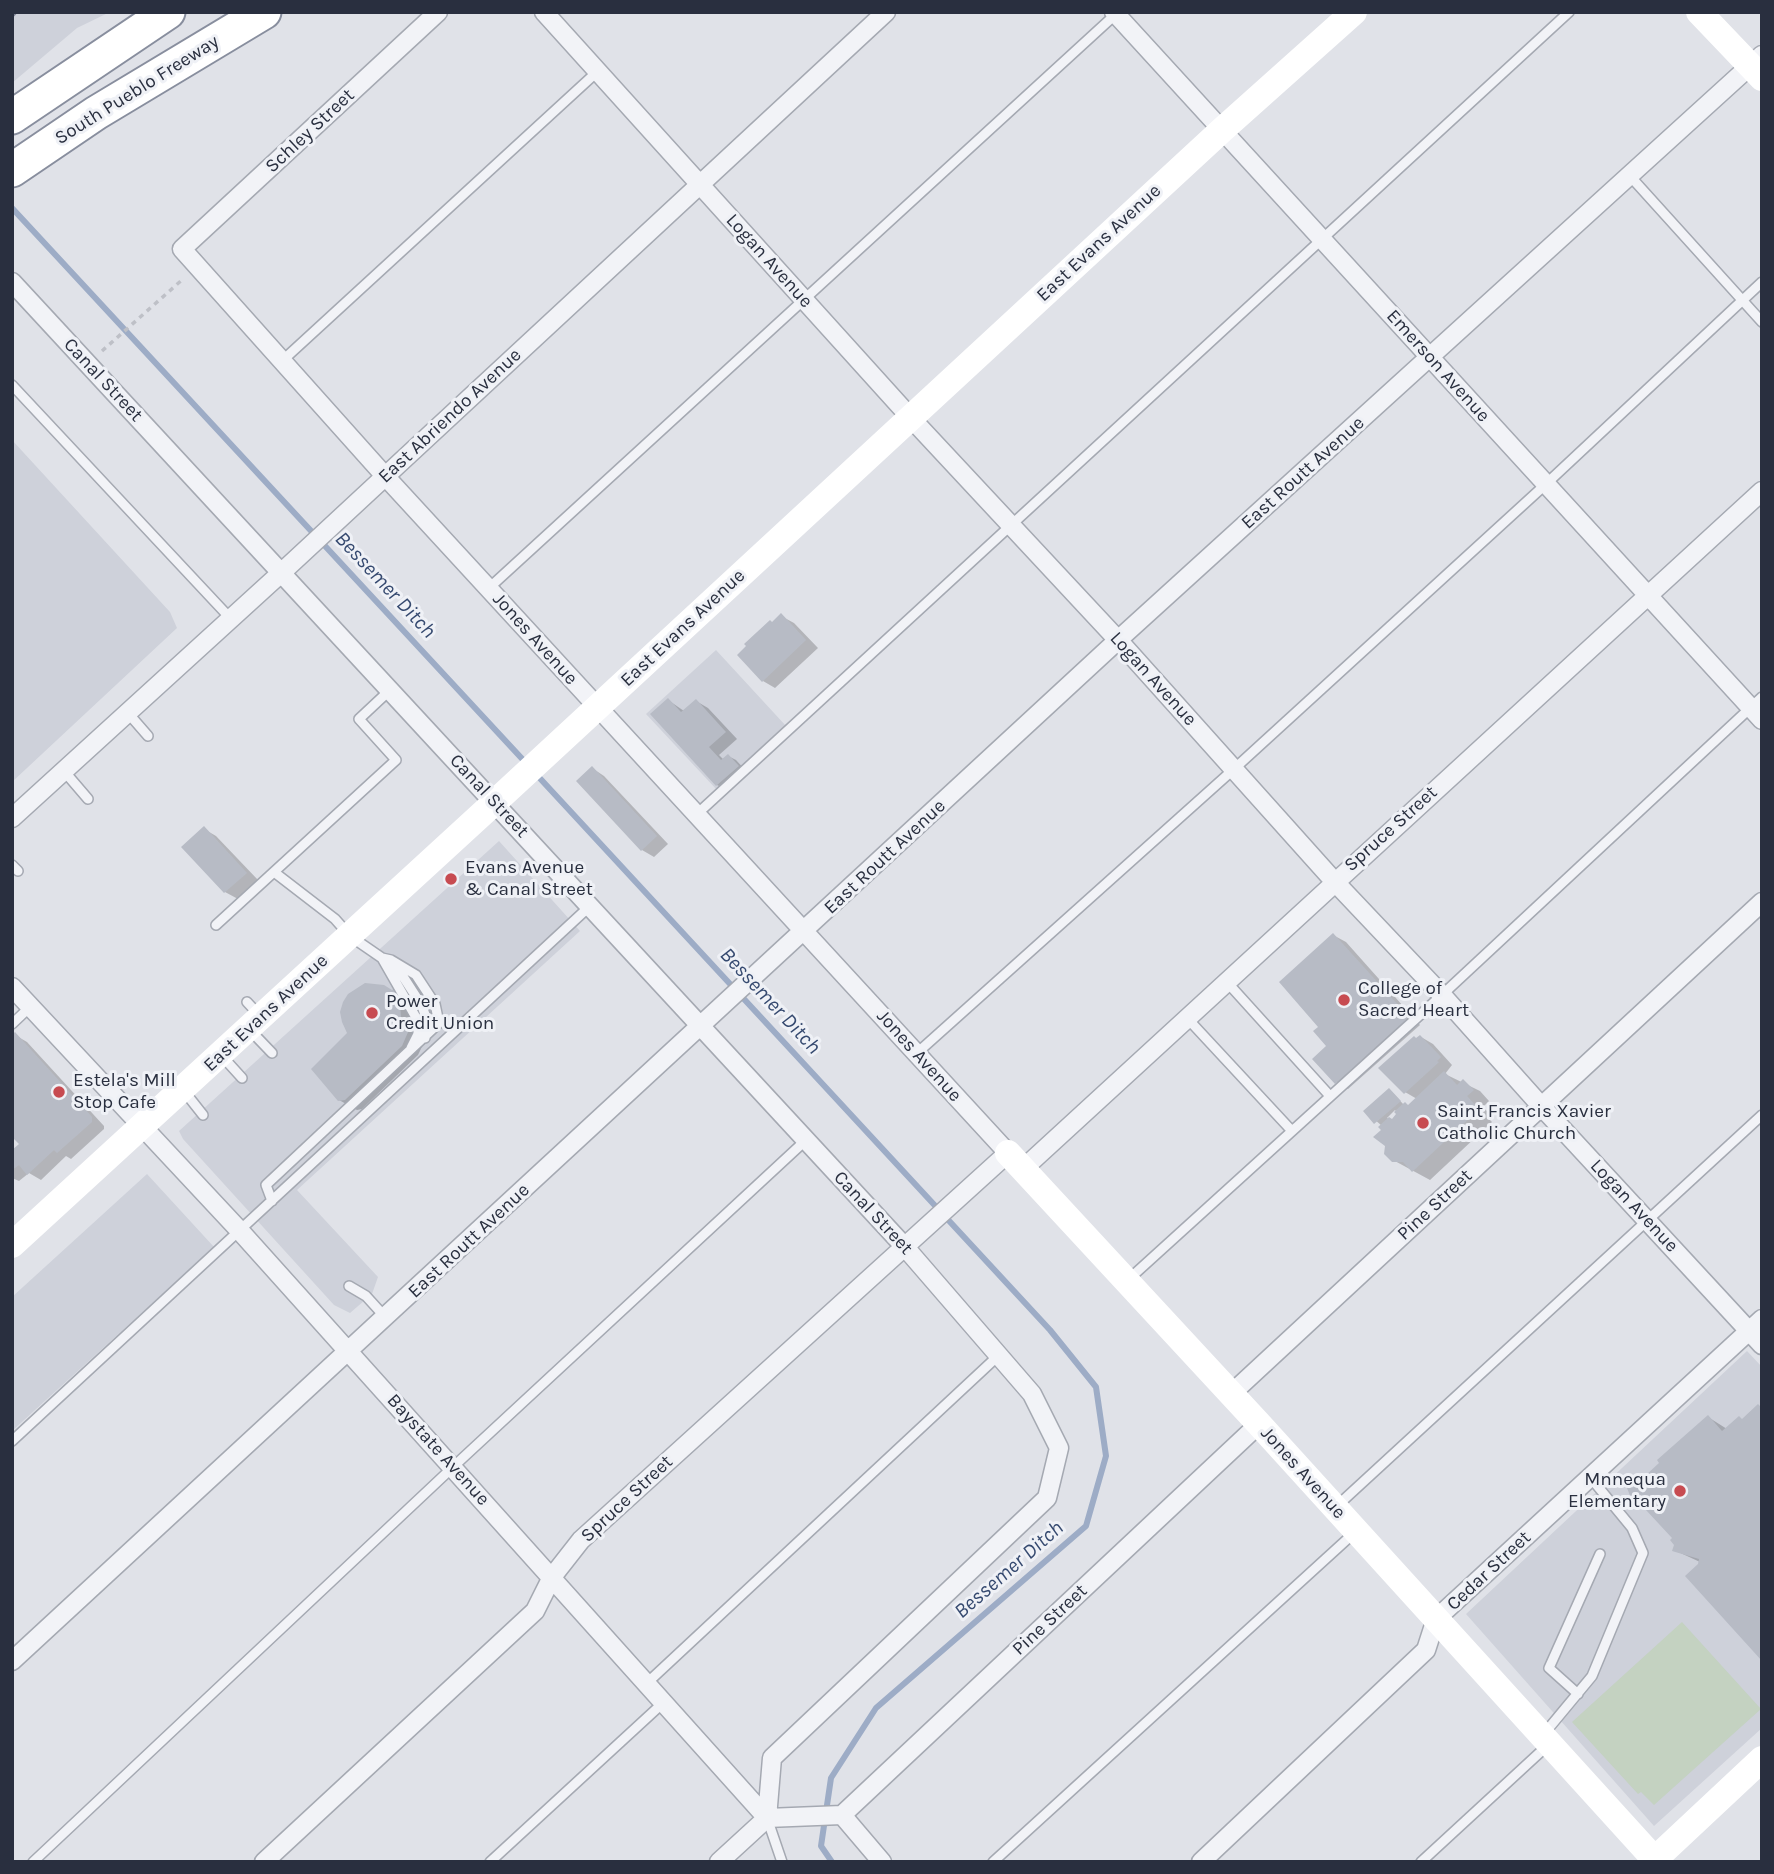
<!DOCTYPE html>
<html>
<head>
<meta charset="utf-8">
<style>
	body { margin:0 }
	#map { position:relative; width:1774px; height:1874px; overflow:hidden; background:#e0e2e8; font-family:Karla,sans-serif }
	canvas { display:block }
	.frame { position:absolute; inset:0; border:14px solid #292f3f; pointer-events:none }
</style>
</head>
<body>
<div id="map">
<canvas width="1774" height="1874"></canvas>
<div class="frame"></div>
</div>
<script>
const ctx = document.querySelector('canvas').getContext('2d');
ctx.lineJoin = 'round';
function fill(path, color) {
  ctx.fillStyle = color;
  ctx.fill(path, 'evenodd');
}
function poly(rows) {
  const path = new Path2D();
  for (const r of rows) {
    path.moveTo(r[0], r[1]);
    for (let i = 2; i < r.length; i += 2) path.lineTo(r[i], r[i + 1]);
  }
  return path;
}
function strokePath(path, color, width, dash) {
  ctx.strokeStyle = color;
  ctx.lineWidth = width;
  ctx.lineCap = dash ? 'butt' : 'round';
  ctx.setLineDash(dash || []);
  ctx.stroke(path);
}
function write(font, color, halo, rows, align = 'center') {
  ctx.font = font + ' Karla,sans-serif';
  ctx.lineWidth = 6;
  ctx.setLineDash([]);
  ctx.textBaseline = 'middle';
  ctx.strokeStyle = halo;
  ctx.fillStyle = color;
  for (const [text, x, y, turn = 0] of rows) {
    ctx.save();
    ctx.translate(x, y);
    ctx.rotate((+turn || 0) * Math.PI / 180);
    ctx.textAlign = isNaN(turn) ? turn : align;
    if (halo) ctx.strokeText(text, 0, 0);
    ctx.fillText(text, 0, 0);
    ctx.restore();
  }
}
const built = poly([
	[12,12,110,12,77,28,12,83],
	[12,440,170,612,177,628,12,782],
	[716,650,786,726,717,790,646,714],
	[499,841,580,931,297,1190,378,1277,372,1294,350,1313,334,1305,183,1139,179,1131],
	[147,1174,214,1247,12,1431,12,1297],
	[1747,1351,1762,1367,1762,1728,1654,1826,1466,1614]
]);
const green = poly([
	[1682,1622,1761,1709,1654,1805,1641,1792,1638,1794,1572,1722]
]);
const shadow = poly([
	[781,616,794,623,818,648,775,688,763,681,773,624],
	[668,700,684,711,696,701,708,708,737,739,719,755,724,760,728,756,736,760,746,771,725,789,717,785],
	[592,768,604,776,668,844,654,857,642,850],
	[204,829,216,836,258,880,238,899,225,892,184,847],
	[1333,935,1346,942,1420,1025,1348,1089,1336,1082,1329,1047,1321,1027],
	[407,983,424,993,430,1003,416,1012,417,1026,428,1034,418,1055,362,1109,357,1110,339,1100,393,992],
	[15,1035,27,1042,104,1126,104,1129,71,1159,66,1156,41,1180,29,1173,19,1181,12,1178,12,1153,22,1144],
	[1421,1037,1433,1044,1452,1065,1445,1074,1480,1091,1489,1101,1483,1107,1493,1117,1490,1120,1492,1122,1430,1180,1393,1160,1382,1126,1365,1111,1392,1092,1404,1105,1409,1106,1417,1099,1405,1092,1417,1040],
	[1395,1110,1399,1115,1393,1121,1387,1118],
	[1708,1417,1727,1429,1700,1562,1674,1550,1675,1538,1639,1501,1632,1497,1631,1487,1634,1489]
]);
const stream = poly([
	[12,208,526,763],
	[535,773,1050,1330,1096,1387,1106,1456,1086,1526,876,1708,831,1778,821,1846,832,1862]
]);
const building = poly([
	[781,613,806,640,762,682,737,655,746,646,744,644,770,620,772,622],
	[668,698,681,712,696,699,726,732,709,747,721,760,728,754,739,766,716,786,650,714],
	[592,766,657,836,641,851,576,781],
	[204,826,247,873,224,893,181,847],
	[1333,933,1409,1017,1335,1084,1312,1059,1326,1046,1313,1031,1318,1027,1279,982],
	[407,981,415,993,400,1003,401,1018,410,1019,412,1023,402,1046,345,1100,338,1101,311,1069,347,1033,342,1022,340,1012,343,1002,348,994,365,983,384,985,392,990],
	[15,1032,92,1117,92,1122,57,1153,54,1150,27,1175,19,1165,12,1170,12,1150,19,1144,12,1137,12,1035],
	[1420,1035,1441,1057,1437,1061,1439,1062,1404,1094,1378,1068,1414,1036,1416,1038],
	[1444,1071,1457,1085,1463,1079,1474,1090,1467,1096,1477,1107,1474,1110,1476,1112,1412,1172,1403,1162,1392,1162,1384,1154,1385,1146,1373,1137,1381,1130,1378,1127,1389,1117,1392,1119,1396,1114,1394,1112,1405,1102,1408,1105],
	[1389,1088,1401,1101,1374,1124,1363,1111],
	[1758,1404,1762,1408,1762,1661,1685,1576,1698,1564,1699,1559,1672,1551,1674,1545,1670,1540,1672,1538,1633,1496,1631,1498,1627,1488,1630,1485,1632,1488,1659,1463,1657,1460,1708,1415,1722,1431,1739,1416,1742,1419]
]);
const path = poly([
	[102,351,183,279]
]);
const lane = poly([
	[1630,176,1762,322],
	[282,361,598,71],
	[12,385,231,619],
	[489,588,1117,13],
	[128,713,148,736],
	[64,771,88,799],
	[697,814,1569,12],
	[12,865,18,871],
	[274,872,335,919,350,936,382,958,418,1021,418,1034,411,1048],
	[216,925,396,760,359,719,390,690],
	[389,963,404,978,422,1006,428,1023,425,1038],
	[1226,981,1330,1096],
	[247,1002,260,1016],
	[1187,1018,1292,1131],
	[12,1024,31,1006],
	[249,1029,272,1053],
	[917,1053,1234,769,1546,484,1762,282],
	[222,1056,242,1078],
	[184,1091,203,1115],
	[272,1201,266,1185,439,1023,435,1004,416,975,391,960,382,958],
	[1129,1279,1442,995,1762,697],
	[349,1286,366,1296,386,1318],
	[12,1441,590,906],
	[1338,1505,1762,1115],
	[647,1683,999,1355],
	[1578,1694,1549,1668,1600,1554],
	[1543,1735,1592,1676,1643,1553,1632,1528,1590,1477],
	[767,1818,782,1862],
	[33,1862,453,1467,806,1140],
	[490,1862,664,1702],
	[993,1862,1354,1533],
	[1421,1862,1548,1745]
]);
const street = poly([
	[544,12,910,417,1118,640,1334,881,1442,995,1542,1107,1762,1345],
	[1114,12,1762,720],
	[12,282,904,1246,1032,1394,1059,1448,1047,1498,772,1758,767,1818,719,1862],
	[12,818,281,573,886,12],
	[12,987,240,1231,767,1818,842,1815],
	[1023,1169,1762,491],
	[1231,1394,1762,902],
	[12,1661,1118,640,1762,55],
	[842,1815,1259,1424],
	[842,1815,882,1862],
	[264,1862,535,1611,552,1577,581,1540,1008,1153,385,476,182,249,438,12],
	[1201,1862,1426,1650,1436,1619,1762,1319]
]);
const secondary = poly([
	[1699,12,1762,78],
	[1008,1153,1259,1424,1657,1862],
	[12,1245,495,802,1222,130,1354,12],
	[1652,1862,1762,1759]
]);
const highway = poly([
	[12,117,168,12],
	[12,170,96,113,264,12]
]);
const rail = poly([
	[12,15,15,12]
]);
const markers = [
	[451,879,7,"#c74b51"],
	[1344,1000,7,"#c74b51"],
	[372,1013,7,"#c74b51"],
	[59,1092,7,"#c74b51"],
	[1423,1123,7,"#c74b51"],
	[1680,1491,7,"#c74b51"]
];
const streetNames = [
	["South Pueblo Freeway",137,90,-32],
	["Schley Street",310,131,-43],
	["East Evans Avenue",1099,243,-43],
	["Logan Avenue",769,261,48],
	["Emerson Avenue",1438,366,48],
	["Canal Street",103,380,47],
	["East Abriendo Avenue",450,416,-43],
	["East Routt Avenue",1303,473,-42],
	["East Evans Avenue",683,628,-43],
	["Jones Avenue",535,639,48],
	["Logan Avenue",1153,679,48],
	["Canal Street",489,796,47],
	["Spruce Street",1391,829,-42],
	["East Routt Avenue",885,857,-43],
	["East Evans Avenue",266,1013,-43],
	["Jones Avenue",919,1056,48],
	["Pine Street",1435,1205,-43],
	["Logan Avenue",1634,1206,47],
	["Canal Street",873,1213,47],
	["East Routt Avenue",469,1241,-43],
	["Baystate Avenue",438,1450,48],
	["Jones Avenue",1303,1473,48],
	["Spruce Street",627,1499,-43],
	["Cedar Street",1489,1571,-43],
	["Pine Street",1050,1620,-43]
];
const poiNames = [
	["Evans Avenue",465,868],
	["& Canal Street",465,890],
	["College of",1358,989],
	["Sacred Heart",1358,1011],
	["Power",386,1002],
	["Credit Union",386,1024],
	["Estela's Mill",73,1081],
	["Stop Cafe",73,1103],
	["Saint Francis Xavier",1437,1112],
	["Catholic Church",1437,1134],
	["Mnnequa",1666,1480,"right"],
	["Elementary",1666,1502,"right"]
];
const waterNames = [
	["Bessemer Ditch",385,585,47],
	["Bessemer Ditch",770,1001,47],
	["Bessemer Ditch",1009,1570,-41]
];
fill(built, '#ced1da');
fill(green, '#c4d2c1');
fill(shadow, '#0003');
strokePath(stream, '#9dacc6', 6);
fill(building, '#b7bbc5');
strokePath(lane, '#a5a9b2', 12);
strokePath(street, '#a5a9b2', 21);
strokePath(highway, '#888e9e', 37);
strokePath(path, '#bec0c7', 3.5, [5, 5]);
strokePath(lane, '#f2f3f7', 9);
strokePath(street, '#f2f3f7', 18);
strokePath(secondary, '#fff', 26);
strokePath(highway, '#fff', 33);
strokePath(rail, '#7a8091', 5, [3.5, 7]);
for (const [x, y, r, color] of markers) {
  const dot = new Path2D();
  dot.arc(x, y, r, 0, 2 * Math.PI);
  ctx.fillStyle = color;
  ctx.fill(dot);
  strokePath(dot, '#eff1f6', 2.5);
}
write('19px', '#292f3f', '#eff1f6', streetNames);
write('19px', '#292f3f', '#eff1f6', poiNames, 'left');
write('italic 21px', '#364a70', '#eff1f6', waterNames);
</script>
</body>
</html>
